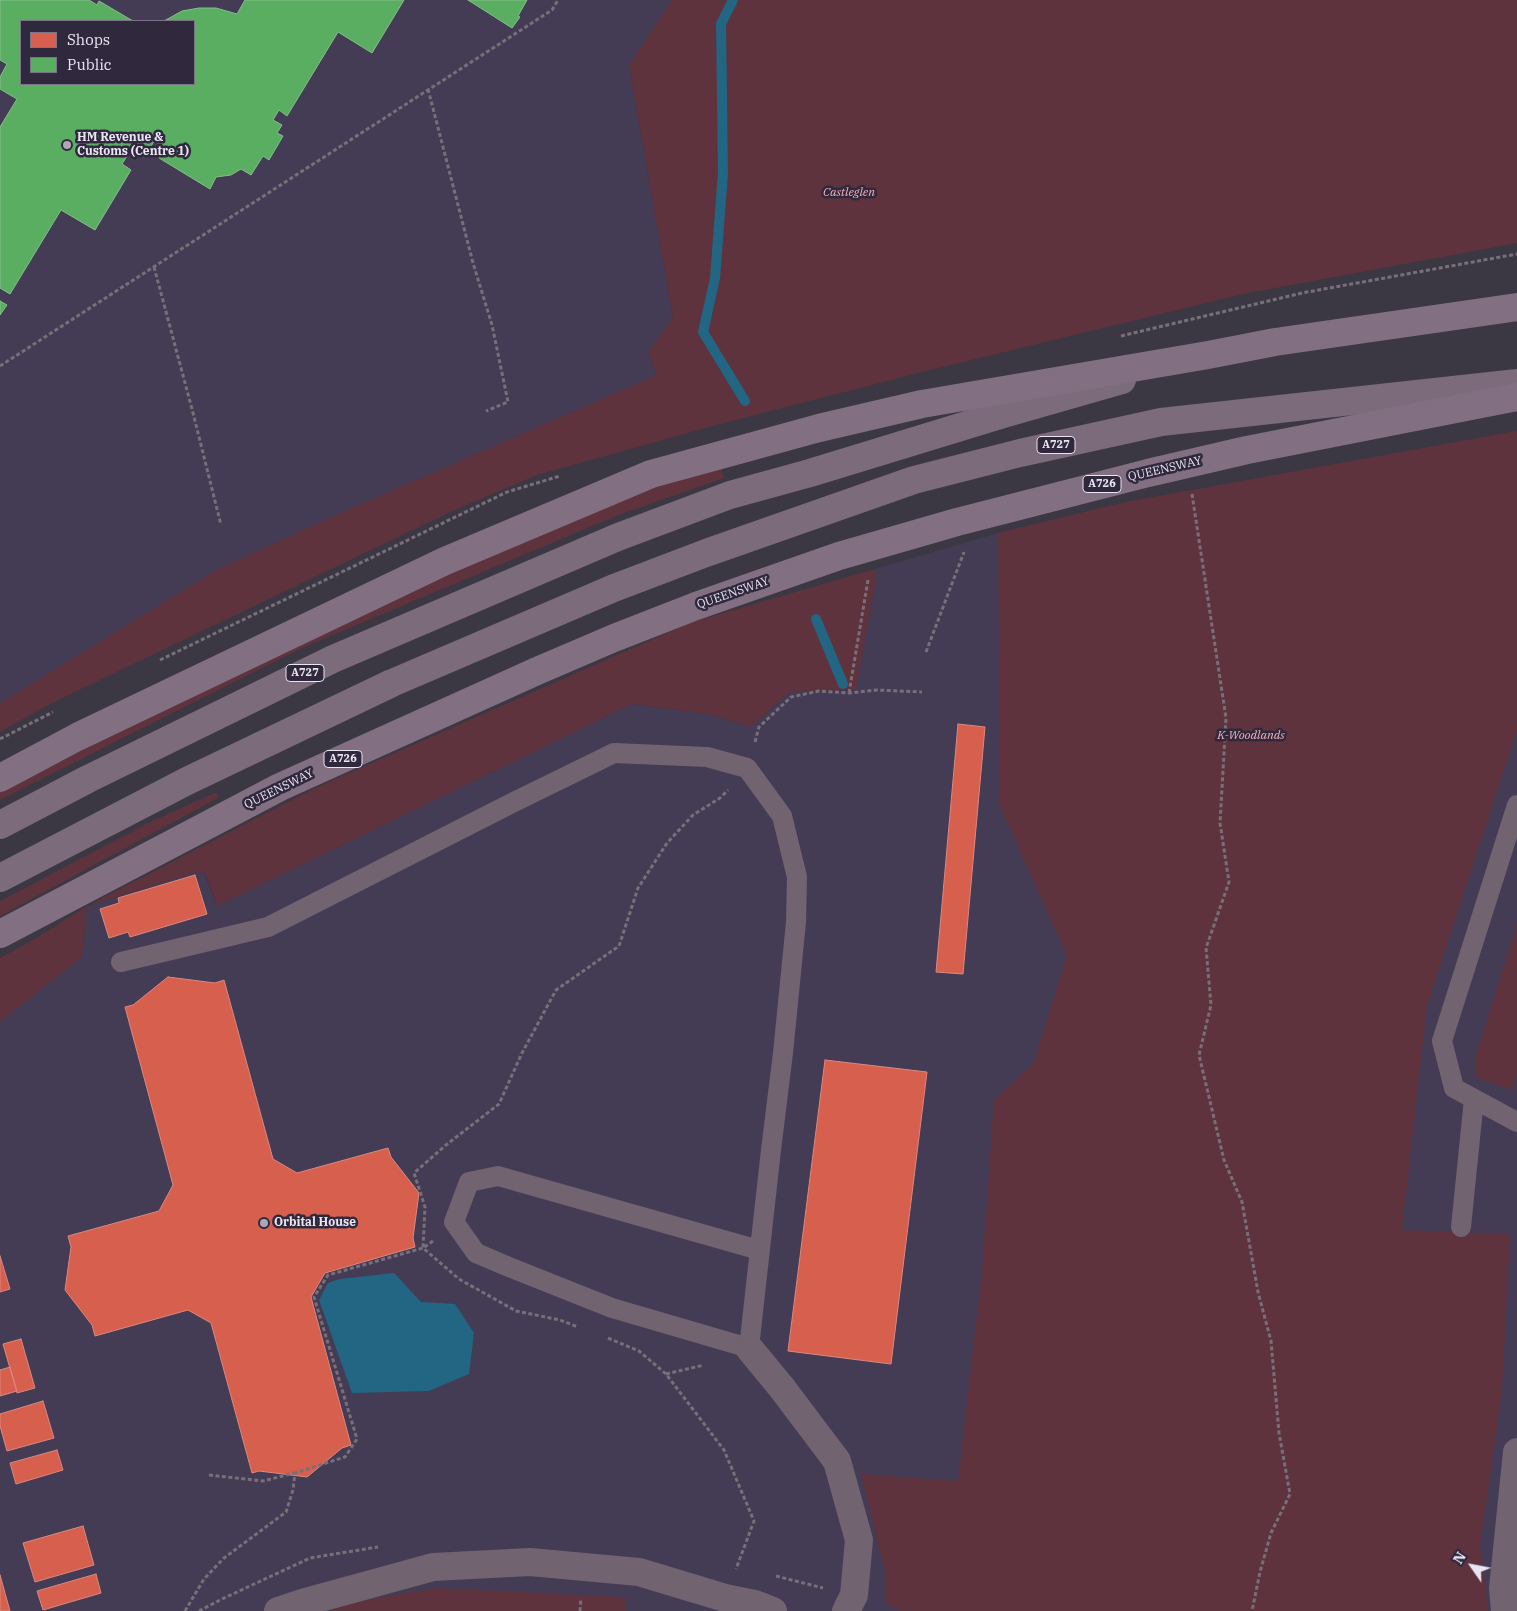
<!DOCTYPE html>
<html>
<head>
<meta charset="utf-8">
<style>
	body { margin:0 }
	#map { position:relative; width:1517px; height:1611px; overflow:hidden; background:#3b3843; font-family:"IBM Plex Serif",serif }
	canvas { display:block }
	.legend { position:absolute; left:20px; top:20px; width:175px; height:65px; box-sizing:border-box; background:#30293e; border:1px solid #7a7486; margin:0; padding:6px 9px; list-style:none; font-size:15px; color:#e9e5f3 }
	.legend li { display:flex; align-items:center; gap:10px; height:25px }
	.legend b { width:25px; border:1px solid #7a7486 }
	.north { position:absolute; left:1447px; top:1541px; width:50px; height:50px; -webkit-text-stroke:4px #30293e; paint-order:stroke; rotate:303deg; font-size:14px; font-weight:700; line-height:20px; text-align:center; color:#e9e5f3 }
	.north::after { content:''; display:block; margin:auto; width:18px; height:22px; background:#e9e5f3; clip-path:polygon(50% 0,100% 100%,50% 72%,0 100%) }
</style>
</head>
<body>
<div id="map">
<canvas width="1517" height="1611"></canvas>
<ul class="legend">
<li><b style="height:14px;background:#d6604d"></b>Shops</li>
<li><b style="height:14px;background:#5aae61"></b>Public</li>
</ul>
<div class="north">N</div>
</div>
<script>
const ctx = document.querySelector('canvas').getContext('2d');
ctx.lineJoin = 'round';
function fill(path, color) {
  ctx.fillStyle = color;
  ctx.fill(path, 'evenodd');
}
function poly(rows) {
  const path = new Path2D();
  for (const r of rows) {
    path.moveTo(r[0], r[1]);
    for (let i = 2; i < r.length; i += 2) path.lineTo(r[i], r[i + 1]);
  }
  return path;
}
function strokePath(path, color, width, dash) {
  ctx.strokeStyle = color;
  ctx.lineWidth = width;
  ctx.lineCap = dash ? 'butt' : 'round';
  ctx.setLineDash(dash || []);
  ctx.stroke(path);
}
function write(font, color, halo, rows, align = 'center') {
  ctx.font = font + ' "IBM Plex Serif",serif';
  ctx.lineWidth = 5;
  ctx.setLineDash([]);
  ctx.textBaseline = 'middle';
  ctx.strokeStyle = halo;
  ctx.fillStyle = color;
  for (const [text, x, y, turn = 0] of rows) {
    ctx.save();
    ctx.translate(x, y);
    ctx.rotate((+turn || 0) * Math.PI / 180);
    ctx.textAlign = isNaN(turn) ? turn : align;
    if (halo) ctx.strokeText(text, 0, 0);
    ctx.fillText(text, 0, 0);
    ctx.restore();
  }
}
const built = poly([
	[0,0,672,0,629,65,673,317,648,353,657,375,336,515,218,569,0,703],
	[21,21,194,21,194,84,21,84],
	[1517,431,1517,1611,625,1611,625,1597,351,1603,328,1611,0,1611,0,1022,82,957,87,906,196,872,204,873,217,906,632,704,709,714,751,727,791,691,855,690,875,584,875,569,998,533,1126,502]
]);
const green = poly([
	[672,0,1517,0,1517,243,1243,294,930,370,716,425,537,475,450,512,52,703,0,732,0,703,218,569,336,515,657,375,648,353,673,317,629,65],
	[1517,431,1517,730,1427,1006,1402,1230,1510,1234,1502,1392,1480,1546,1488,1611,900,1611,885,1603,886,1576,861,1474,958,1481,982,1271,994,1100,1034,1062,1067,956,1000,806,998,533,1126,502],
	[720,465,724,478,616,516,304,647,0,800,0,791,78,749,500,549,620,499],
	[875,569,875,584,856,690,791,691,751,727,709,714,632,704,217,906,205,873,197,872,87,906,82,957,0,1022,0,958,33,940,87,906,313,789,692,622],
	[217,792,218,798,0,916,0,901,152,821],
	[1517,924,1517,1073,1512,1090,1475,1077,1475,1058],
	[435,1588,625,1597,625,1611,328,1611,351,1603]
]);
const water = poly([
	[394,1273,421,1302,455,1304,474,1333,469,1374,429,1391,352,1393,319,1300,328,1283,340,1279]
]);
const shops = poly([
	[958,724,985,727,963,974,936,972,958,724],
	[195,875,207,914,130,937,128,932,109,938,100,909,119,903,118,898,195,875],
	[168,977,215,983,224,980,273,1159,297,1173,388,1148,391,1157,419,1193,413,1238,415,1247,325,1273,311,1297,351,1445,342,1448,307,1477,259,1471,252,1473,211,1323,188,1310,95,1336,92,1325,65,1290,71,1247,68,1236,159,1211,173,1185,125,1007,133,1005,168,977],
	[825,1060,927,1072,891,1364,788,1351,825,1060],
	[0,1256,10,1289,0,1292,0,1256],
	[21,1339,35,1388,17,1393,3,1344,21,1339],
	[10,1367,17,1391,0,1396,0,1370,10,1367],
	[43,1401,54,1438,7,1451,0,1426,0,1414,43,1401],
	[57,1450,63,1470,16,1484,10,1463,57,1450],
	[83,1526,94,1565,35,1582,23,1543,83,1526],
	[96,1574,101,1593,43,1610,37,1591,96,1574],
	[0,1575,10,1611,0,1611,0,1575]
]);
const public = poly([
	[0,0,89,0,97,5,99,1,133,21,21,21,21,84,194,84,194,21,164,21,182,11,199,8,216,8,237,14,245,0,404,0,372,53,338,32,287,116,279,110,273,120,282,125,277,133,283,136,269,160,263,156,251,175,241,169,231,175,216,177,210,189,159,158,165,148,154,141,149,150,136,142,122,164,131,170,95,230,61,210,10,294,0,288,0,127,17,99,0,89,0,77,7,64,0,60,0,0],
	[468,0,527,0,518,16,520,17,512,28,468,0],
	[0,301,7,305,0,315,0,301]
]);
const stream = poly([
	[733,0,721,24,723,173,715,278,703,332,745,401],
	[816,619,843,684]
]);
const path = poly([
	[428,89,473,263,492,325,508,402,486,411],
	[154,267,192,409,221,525],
	[1121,336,1302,293,1517,254],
	[0,366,552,10,558,0],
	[1192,494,1226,718,1220,823,1229,882,1206,948,1211,1005,1199,1055,1224,1160,1242,1202,1258,1292,1271,1341,1279,1433,1290,1494,1271,1533,1260,1572,1252,1611],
	[926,652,964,552],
	[160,660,507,492,560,476],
	[849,693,868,580],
	[0,739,53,712],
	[755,742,759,727,791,697,819,691,849,693,877,690,922,692],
	[433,1241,423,1248,425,1207,414,1173,446,1145,499,1104,522,1053,556,990,619,946,638,888,667,843,693,815,720,798,728,790],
	[608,1338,639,1351,666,1374,724,1450,754,1521,736,1569],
	[666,1374,704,1365],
	[209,1475,263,1481,294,1473],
	[776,1576,823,1588],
	[185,1611,204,1579,224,1558,286,1512,293,1490,295,1473,345,1457,357,1439,314,1297,328,1275,423,1248,459,1279,516,1311,560,1320,578,1327],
	[199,1611,222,1599,310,1558,378,1547],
	[580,1611,581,1598]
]);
const lane = poly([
	[1517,805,1442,1041,1454,1088,1517,1122],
	[121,962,268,927,514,802,614,753,707,757,747,768,782,816,797,877,796,922,783,1053,771,1150,749,1348,612,1308,509,1267,476,1253,454,1222,469,1182,498,1176,759,1250],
	[1461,1227,1474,1099]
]);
const street = poly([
	[749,1348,782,1388,837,1461,859,1540,854,1595,846,1611],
	[278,1611,302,1603,433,1567,530,1562,639,1572,725,1598,755,1604,773,1611],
	[1505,1611,1503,1588,1517,1452]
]);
const primary = poly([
	[0,825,88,779,333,659,618,537,730,495,810,473,1003,414,1122,380],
	[0,878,187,781,392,683,614,588,706,553,914,480,1020,453,1161,422,1517,383]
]);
const highway = poly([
	[0,778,77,737,445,561,651,474,819,428,922,404,1208,355,1275,342,1517,307],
	[0,934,280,787,537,671,614,638,696,606,839,556,957,522,1148,473,1247,450,1517,397]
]);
const markers = [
	[67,145,5,"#aca8b5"],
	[264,1223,5,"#aca8b5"]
];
const shields = [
	[1056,445,38],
	[1102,484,38],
	[305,673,38],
	[343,759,38]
];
const shieldNames = [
	["A727",1056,445],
	["A726",1102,484],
	["A727",305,673],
	["A726",343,759]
];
const poiNames = [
	["HM Revenue &",77,138],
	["Customs (Centre 1)",77,152],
	["Orbital House",274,1223]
];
const parkNames = [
	["Castleglen",849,193],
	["K-Woodlands",1251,736]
];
const streetNames = [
	["QUEENSWAY",1165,469,-13],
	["QUEENSWAY",733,593,-19],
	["QUEENSWAY",279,789,-26]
];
fill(built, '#443b55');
fill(green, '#5e333d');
fill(water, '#226684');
fill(shops, '#d6604d');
strokePath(shops, '#dc887f', 1);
fill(public, '#5aae61');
strokePath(public, '#85be8d', 1);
strokePath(stream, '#226684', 10);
strokePath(path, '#796f79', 3, [4, 2.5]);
strokePath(lane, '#716370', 20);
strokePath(street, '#716370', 28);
strokePath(primary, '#7c6b7a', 28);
strokePath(highway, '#827082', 28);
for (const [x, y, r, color] of markers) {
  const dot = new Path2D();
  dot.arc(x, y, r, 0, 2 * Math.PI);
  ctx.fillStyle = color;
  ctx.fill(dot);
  strokePath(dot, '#30293e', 2);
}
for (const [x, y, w] of shields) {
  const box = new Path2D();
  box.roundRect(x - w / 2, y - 8.5, w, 17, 4);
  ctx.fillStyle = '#30293e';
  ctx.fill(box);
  strokePath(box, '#e9e5f3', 1);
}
write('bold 11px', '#e9e5f3', null, shieldNames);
write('bold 12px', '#e9e5f3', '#30293e', poiNames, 'left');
write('italic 12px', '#f7b1bb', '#30293e', parkNames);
write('12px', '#e9e5f3', '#30293e', streetNames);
</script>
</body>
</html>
